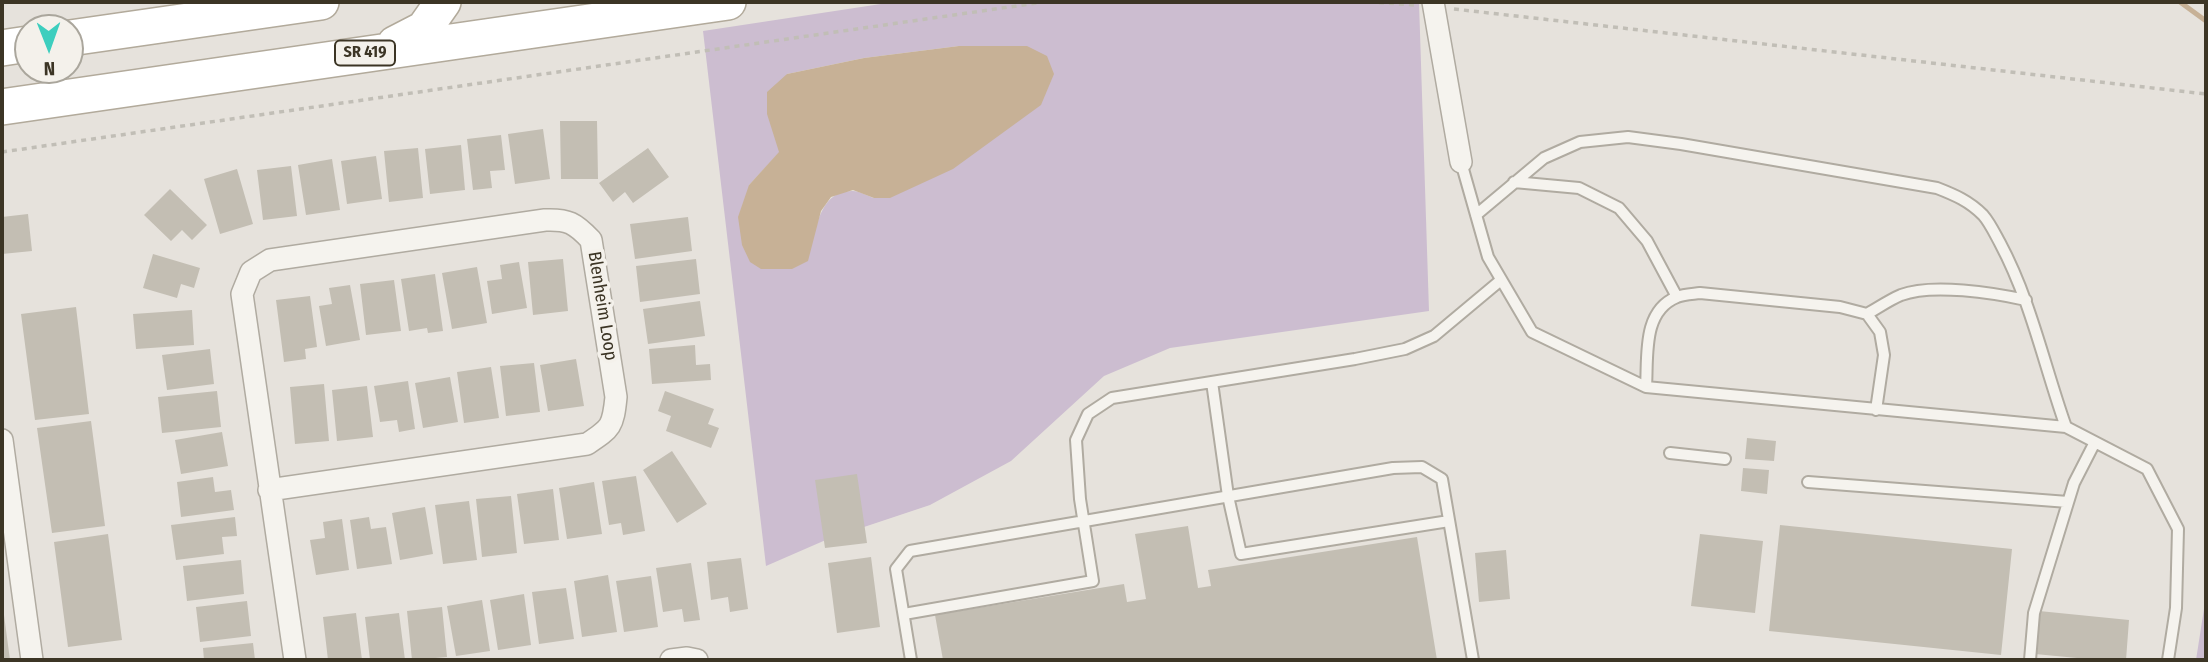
<!DOCTYPE html>
<style>
body{margin:0}
#map{position:relative;width:2208px;height:662px;overflow:hidden;background:#e6e2dc;font-family:"Fira Sans Condensed",sans-serif}
canvas{display:block}
.frame{position:absolute;inset:0;border:4px solid #3c3525;pointer-events:none}
.north{position:absolute;left:14px;top:14px;width:70px;height:70px;box-sizing:border-box;background:#f4f1eb;border:2px solid #aaa69c;border-radius:50%;rotate:179deg;font-size:19px;font-weight:700;line-height:28px;text-align:center;color:#3c3525}
.north::after{content:'';display:block;margin:auto;width:24px;height:32px;background:#3dcebe;clip-path:polygon(50% 0,100% 100%,50% 72%,0 100%)}
</style>
<div id="map">
<canvas width="2208" height="662"></canvas>
<div class="frame"></div>
<div class="north">N</div>
</div>
<script>
const ctx = document.querySelector('canvas').getContext('2d');
ctx.lineJoin = 'round';
function fillPath(path, color) { ctx.fillStyle = color; ctx.fill(path, 'evenodd'); }
function strokePath(path, color, width, dash) { ctx.strokeStyle = color; ctx.lineWidth = width; ctx.lineCap = dash ? 'butt' : 'round'; ctx.setLineDash(dash || []); ctx.stroke(path); }
function write(font, color, halo, rows, align = 'center') {
  ctx.font = font + ' "Fira Sans Condensed",sans-serif'; ctx.lineWidth = 7; ctx.setLineDash([]); ctx.textBaseline = 'middle'; ctx.strokeStyle = halo; ctx.fillStyle = color; for (const [text, x, y, turn = 0] of rows) {
    ctx.save(); ctx.translate(x, y); ctx.rotate((+turn || 0) * Math.PI / 180); ctx.textAlign = isNaN(turn) ? turn : align; if (halo) ctx.strokeText(text, 0, 0); ctx.fillText(text, 0, 0); ctx.restore();
  }
}
fillPath(new Path2D(`
 M894,2h525l10,309 -259,37 -66,28 -93,85 -81,44 -102,34 -62,27 -63,-535zM959,46l-85,152c-6,-2 -15,-7 -21,-7 -36,-1 -37,44 -46,70l-58,-76 30,-32 8,-79 77,-16z
 M2206,596v64h-10z`), '#ccbdd0');
fillPath(new Path2D(`
 M959,46h68l20,10 7,18 -13,31 -88,64 -63,29h-16l-21,-8 -22,7 -10,14 -13,50 -16,8h-31l-11,-7 -8,-17 -4,-28 11,-32 30,-33 -12,-38v-22l20,-18 77,-16z`), '#c7b196');
strokePath(new Path2D(`
 M2180,2l26,19`), '#c7b196', 5);
fillPath(new Path2D(`
 M560,121h37l1,58h-37z
 M543,129l7,50 -35,5 -7,-50z
 M501,135l4,35 -15,1 2,17 -19,2 -6,-51z
 M461,145l4,45 -35,4 -5,-45z
 M418,148l5,50 -34,4 -5,-51z
 M648,148l21,29 -36,26 -8,-11 -12,10 -14,-19z
 M376,156l6,43 -35,5 -6,-43z
 M332,159l8,51 -34,5 -8,-50z
 M291,166l6,50 -34,4 -6,-50z
 M237,169l16,55 -33,10 -16,-55z
 M170,189l37,36 -15,15 -10,-10 -11,11 -27,-26z
 M28,214l4,37 -30,3v-37z
 M688,217l4,34 -57,8 -5,-35z
 M153,254l47,14 -6,20 -13,-4 -4,14 -34,-10z
 M563,259l5,52 -35,4 -5,-53z
 M696,259l4,35 -60,8 -4,-36z
 M519,262l8,46 -35,6 -5,-33 15,-2 -2,-14z
 M477,267l10,56 -35,6 -10,-56z
 M435,274l8,57 -15,2 -1,-5 -18,3 -8,-52z
 M394,280l7,51 -35,4 -6,-51z
 M350,285l10,55 -34,6 -7,-40 13,-2 -3,-16z
 M310,296l7,51 -12,2 1,10 -22,3 -8,-62z
 M700,301l5,35 -57,8 -5,-35z
 M76,307l13,107 -54,6 -14,-106z
 M192,310l2,35 -58,4 -3,-35z
 M695,345l1,20 14,-1 1,16 -59,4 -3,-35z
 M210,349l4,35 -47,6 -5,-35z
 M576,359l8,47 -36,5 -8,-46z
 M534,363l6,49 -34,4 -6,-50z
 M491,367l8,51 -35,5 -7,-51z
 M450,377l8,45 -35,6 -8,-45z
 M408,381l7,48 -16,3 -2,-12 -17,2 -6,-36z
 M324,384l5,57 -34,3 -5,-57z
 M367,386l6,51 -36,4 -5,-51z
 M217,391l4,36 -59,6 -4,-36z
 M665,391l49,18 -6,15 11,4 -8,20 -45,-17 5,-15 -13,-5z
 M91,421l14,105 -53,7 -15,-105z
 M222,432l6,34 -47,8 -6,-34z
 M1747,438l29,3 -2,20 -29,-2z
 M672,451l35,53 -30,19 -34,-53z
 M1743,468l26,2 -2,24 -26,-3z
 M857,474l10,69 -42,5 -10,-68z
 M636,476l9,55 -22,4 -2,-12 -12,2 -7,-44z
 M213,477l2,15 16,-2 3,20 -53,7 -4,-35z
 M594,482l8,52 -35,5 -8,-51z
 M553,489l6,51 -35,4 -7,-50z
 M511,496l6,57 -35,4 -6,-58z
 M469,501l8,59 -34,4 -8,-59z
 M425,507l8,47 -33,6 -8,-47z
 M235,517l2,19 -15,1 2,17 -48,6 -5,-35z
 M369,517l2,12 15,-2 6,37 -35,5 -7,-49z
 M342,519l7,51 -33,5 -6,-35 15,-2 -2,-16z
 M1780,525l232,24 -11,106 -232,-24z
 M1188,526l10,62 13,-2 -3,-16 209,-33 20,123h-494l-8,-45 189,-31 3,18 19,-3 -11,-65z
 M108,534l14,106 -54,7 -14,-105z
 M1700,534l63,7 -8,72 -64,-7z
 M1506,550l4,49 -31,3 -4,-49z
 M871,557l9,70 -43,6 -9,-70z
 M741,558l7,51 -18,3 -2,-15 -17,3 -4,-38z
 M241,560l3,34 -57,7 -4,-35z
 M691,563l9,57 -16,2 -2,-13 -19,3 -7,-44z
 M608,575l9,57 -35,5 -8,-56z
 M651,576l7,51 -34,5 -8,-51z
 M566,588l8,51 -35,5 -7,-52z
 M524,594l7,51 -33,5 -8,-50z
 M482,600l8,51 -34,5 -9,-50z
 M247,601l4,35 -51,6 -4,-35z
 M442,607l5,50 -35,3 -5,-49z
 M2039,611l90,9 -3,40h-28l-63,-6z
 M356,613l6,47h-34l-5,-43z
 M399,613l6,47h-35l-5,-43z
 M4,615l6,45h-8v-44z
 M253,643l2,17h-51l-1,-12z`), '#c3beb3');
const lane = new Path2D(`
 M1461,162l27,95 44,75 114,55 420,40 81,42 31,60 -2,79 -8,52
 M1514,182l65,6 40,20 28,33 30,56
 M1476,215l68,-57 36,-16 48,-5 53,7 256,44c18,7 32,13 46,27 7,8 12,19 17,28 31,58 44,122 66,184
 M1867,314c11,-6 22,-14 34,-19 31,-12 93,-2 125,5
 M1212,382l16,114 13,58 208,-33
 M1646,387c2,-31 -4,-76 31,-90 7,-3 16,-3 23,-4l140,14 27,7 13,18 4,23 -8,55
 M1670,453l55,6
 M1808,482l260,20
 M904,614l189,-33 -13,-82 -4,-59 12,-26 24,-16 243,-39 50,-10 29,-13 67,-56
 M911,660l-15,-91 14,-18 483,-83 29,-1 20,12 31,181
 M2030,660l4,-47 40,-130 21,-41`);
const street = new Path2D(`
 M1433,2l28,160
 M2,440l30,220
 M269,490l318,-46c24,-16 26,-17 29,-47l-25,-157c-16,-17 -23,-21 -46,-20l-275,40 -19,12 -9,22 53,366
 M671,660l16,-2 10,2`);
const primary = new Path2D(`
 M70,38l251,-36
 M395,44l29,-15 19,-27
 M2,48l26,-4
 M2,107l726,-105`);
strokePath(lane, '#b0aba1', 14);
strokePath(street, '#b0aba1', 24);
strokePath(primary, '#b2aa9b', 38);
strokePath(new Path2D(`
 M1369,2l46,3
 M1454,9l752,85
 M2,152l1042,-150`), '#c1beb6', 3.5, [5, 5]);
strokePath(lane, '#f5f3ee', 10);
strokePath(street, '#f5f3ee', 21);
strokePath(primary, '#fff', 35);
for (const [x, y, w] of [
 [365,53,60]
]) { const box = new Path2D(); box.roundRect(x - w / 2, y - 12.5, w, 25, 5); ctx.fillStyle = '#f4f1eb'; ctx.fill(box); strokePath(box, '#3c3525', 2); }
write('bold 16px', '#3c3525', null, [
 ["SR 419",365,53]
]);
write('18px', '#3c3525', '#f4f1eb', [
 ["Blenheim Loop",602,306,81]
]);
</script>
